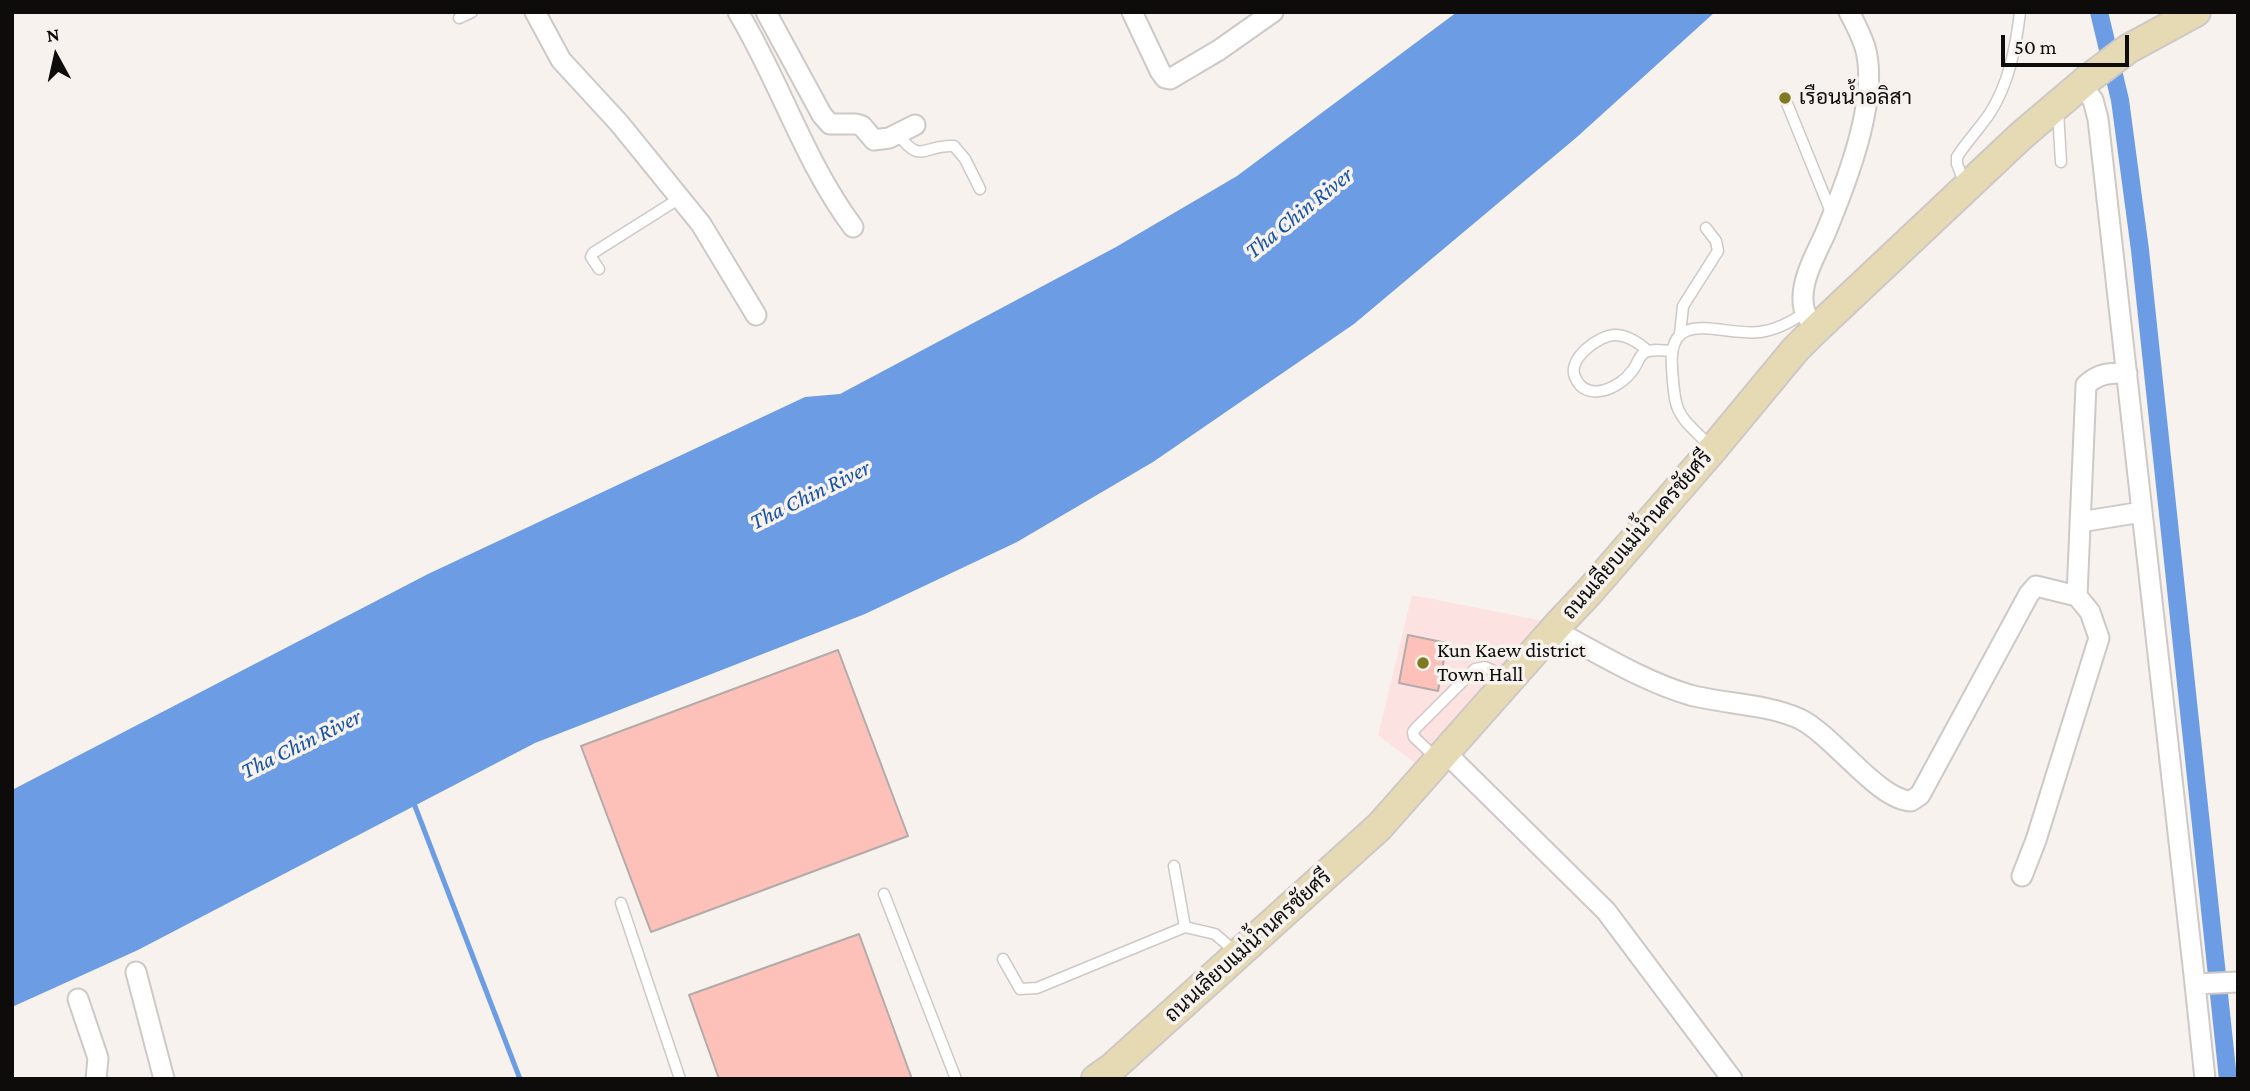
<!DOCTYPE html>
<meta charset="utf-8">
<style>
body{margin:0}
#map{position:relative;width:2250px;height:1091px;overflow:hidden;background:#f8f2ef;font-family:"Crimson Pro",serif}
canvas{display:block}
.frame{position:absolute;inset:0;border:14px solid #0d0c0b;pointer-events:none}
.north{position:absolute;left:21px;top:21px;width:70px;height:70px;-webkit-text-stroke:5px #f8f2ef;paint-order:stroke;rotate:352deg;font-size:19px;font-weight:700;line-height:28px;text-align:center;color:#0d0c0b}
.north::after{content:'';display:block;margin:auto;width:24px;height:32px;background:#0d0c0b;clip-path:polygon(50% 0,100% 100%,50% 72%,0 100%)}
.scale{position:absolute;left:2001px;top:35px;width:128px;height:32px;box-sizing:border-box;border:4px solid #0d0c0b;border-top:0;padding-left:9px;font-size:21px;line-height:24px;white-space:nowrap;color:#0d0c0b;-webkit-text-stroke:5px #f8f2ef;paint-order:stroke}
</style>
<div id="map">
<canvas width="2250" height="1091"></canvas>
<div class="frame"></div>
<div class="north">N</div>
<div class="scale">50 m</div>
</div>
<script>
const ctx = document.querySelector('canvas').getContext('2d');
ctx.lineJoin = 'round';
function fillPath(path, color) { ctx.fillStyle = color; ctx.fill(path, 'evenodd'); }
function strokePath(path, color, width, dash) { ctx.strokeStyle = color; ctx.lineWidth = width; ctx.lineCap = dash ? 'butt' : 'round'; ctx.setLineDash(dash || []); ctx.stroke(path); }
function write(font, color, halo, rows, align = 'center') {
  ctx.font = font + ' "Crimson Pro",Sarabun,serif'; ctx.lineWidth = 7; ctx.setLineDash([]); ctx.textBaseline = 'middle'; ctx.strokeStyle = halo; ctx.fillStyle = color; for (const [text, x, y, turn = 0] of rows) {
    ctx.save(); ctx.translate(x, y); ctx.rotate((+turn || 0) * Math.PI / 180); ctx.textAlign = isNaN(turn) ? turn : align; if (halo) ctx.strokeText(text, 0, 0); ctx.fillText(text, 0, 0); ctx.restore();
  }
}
fillPath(new Path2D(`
 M1412,595l132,26 -124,146 -42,-32z`), '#fde2e2');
fillPath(new Path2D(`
 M1457,12h258l-138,125 -223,187 -201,138 -136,80 -152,72 -330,129 -397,207 -126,57v-217l416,-216 377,-177 35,-3 276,-147 121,-71z`), '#6c9de4');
strokePath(new Path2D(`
 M413,801l107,278`), '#6c9de4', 5);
strokePath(new Path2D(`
 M2099,12l21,88 20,150 88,829`), '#6c9de4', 18);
const building = new Path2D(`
 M1408,635l39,8 -9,48 -39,-8z
 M838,650l70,186 -257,96 -70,-186z
 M859,934l53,145h-193l-30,-84z`);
fillPath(building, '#fec1ba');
strokePath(building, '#b1abaa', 2);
const service = new Path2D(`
 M459,18l13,-6
 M1784,96l47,116
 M2058,112l3,50
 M898,134c23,32 26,10 56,12l11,13 15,30
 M1965,184l-8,-20v-7c10,-16 23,-29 33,-44 19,-30 26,-66 30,-101
 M599,269l-8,-12 2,-4 87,-55
 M1680,334l3,-28 35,-55 -2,-10 -10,-13
 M1648,351c-9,-8 -20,-16 -33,-16 -16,0 -48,24 -40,42 11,27 45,11 57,-6 5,-5 6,-14 12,-18 7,-5 19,-2 27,-2
 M1710,446c-33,-33 -35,-30 -38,-78 -5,-63 51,-31 88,-36 16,-2 31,-10 44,-19
 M1436,758l-22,-21 -1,-5 3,-4 59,-59 10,-2 24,11
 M884,894l72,185
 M621,903l59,176
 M1185,927l30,7 22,19
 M1003,959l17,30 17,-1 148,-61 -11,-61`);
const minor = new Path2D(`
 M535,12l26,48 58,63 82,101 55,91
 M738,12c42,70 66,149 115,215
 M766,12l56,103 8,9h26l6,2 12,14 15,-2 26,-13
 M1132,12l28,59 5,7 5,1 49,-29 54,-38
 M2081,84l12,16 5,19 97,865
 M1816,329c-7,-10 -13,-16 -13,-29 -1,-22 13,-46 22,-66 20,-48 55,-135 40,-187 -4,-12 -10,-24 -16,-35
 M2080,522l62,-10
 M1554,630c43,22 88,51 136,65 34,9 78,9 110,24 34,17 78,81 111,82l9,-6 109,-201 7,-8 41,10 9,-211c13,-12 23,-12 41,-12
 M1446,753l160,158 126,168
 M2022,876l14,-36 63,-202 -9,-26 -13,-16
 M136,972l28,107
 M78,999l20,59 -2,21
 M2205,1079l-10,-95 43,-2`);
const secondary = new Path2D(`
 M1096,1079l17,-12 266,-240 179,-202 32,-34 123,-142 82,-99 21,-21 206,-194 66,-56 40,-30 68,-37`);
strokePath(service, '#cec8c6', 13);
strokePath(minor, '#cec8c6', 23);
strokePath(secondary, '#cec8c6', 32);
strokePath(service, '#fff', 10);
strokePath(minor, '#fff', 19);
strokePath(secondary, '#e5dab4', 28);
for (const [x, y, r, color] of [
 [1785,98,7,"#7f7a20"],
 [1423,663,7,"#7f7a20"]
]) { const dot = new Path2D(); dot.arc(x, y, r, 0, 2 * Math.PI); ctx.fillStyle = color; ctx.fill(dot); strokePath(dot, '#f8f2ef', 2.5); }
write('21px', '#0d0c0b', '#f8f2ef', [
 ["เรือนน้ำอลิสา",1799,98],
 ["Kun Kaew district",1437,651],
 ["Town Hall",1437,675]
], 'left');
write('21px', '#0d0c0b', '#f8f2ef', [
 ["ถนนเลียบแม่น้ำนครชัยศรี",1637,535,-49],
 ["ถนนเลียบแม่น้ำนครชัยศรี",1248,946,-42]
]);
write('italic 23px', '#1553a6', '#f8f2ef', [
 ["Tha Chin River",1299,213,-39],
 ["Tha Chin River",810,495,-26],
 ["Tha Chin River",301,744,-26]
]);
</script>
